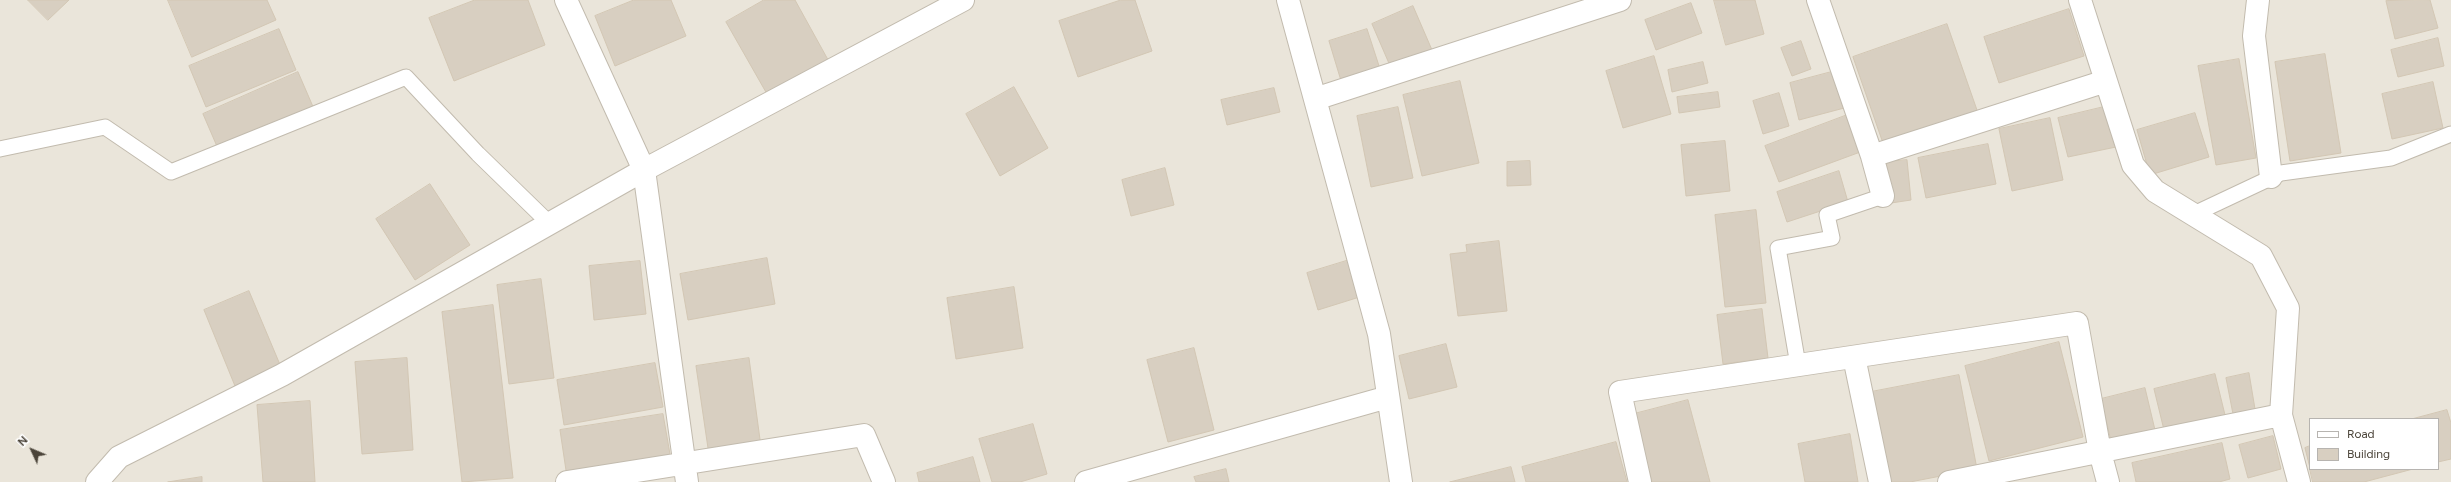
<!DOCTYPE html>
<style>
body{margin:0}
#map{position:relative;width:2451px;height:482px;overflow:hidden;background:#f6f3ec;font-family:Figtree,sans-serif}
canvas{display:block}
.legend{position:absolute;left:2309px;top:418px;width:130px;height:52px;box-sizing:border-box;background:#fff;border:1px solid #b7b4b0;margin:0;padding:5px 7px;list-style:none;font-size:12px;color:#4b4439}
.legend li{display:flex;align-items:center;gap:8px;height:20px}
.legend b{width:20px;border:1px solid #b7b4b0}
.north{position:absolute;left:12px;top:430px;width:40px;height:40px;-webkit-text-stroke:3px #fff;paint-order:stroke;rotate:314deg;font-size:11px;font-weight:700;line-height:16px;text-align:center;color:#4b4439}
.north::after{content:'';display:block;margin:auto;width:14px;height:18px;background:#4b4439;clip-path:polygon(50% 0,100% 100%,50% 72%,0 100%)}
</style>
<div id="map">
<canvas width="2451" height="482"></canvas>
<ul class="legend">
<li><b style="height:5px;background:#fff"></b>Road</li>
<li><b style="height:11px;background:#d8cfc1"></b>Building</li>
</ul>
<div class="north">N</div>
</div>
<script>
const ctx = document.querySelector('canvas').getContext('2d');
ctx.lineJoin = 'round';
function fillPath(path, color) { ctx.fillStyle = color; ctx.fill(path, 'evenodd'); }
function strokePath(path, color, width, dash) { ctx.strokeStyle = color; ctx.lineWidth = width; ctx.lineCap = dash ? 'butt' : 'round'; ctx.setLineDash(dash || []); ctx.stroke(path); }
fillPath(new Path2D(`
 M0,0h2451v482h-2451zM2310,419h128v50h-128z`), '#eae5da');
const building = new Path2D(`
 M28,0h41l-21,20z
 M168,0h99l9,20 -84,37z
 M475,0h53l17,45 -91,36 -25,-63z
 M634,0h37l15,36 -71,30 -20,-50z
 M764,0h31l37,67 -61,34 -45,-79z
 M1121,0h14l17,51 -74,26 -19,-56z
 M1714,0h41l9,34 -38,11z
 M2430,0l8,28 -43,11 -9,-38z
 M1691,3l11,30 -46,17 -11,-30z
 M1413,6l19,44 -41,18 -19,-44z
 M2069,9l15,47 -85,27 -15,-46z
 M1947,24l31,89 -94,33 -31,-89z
 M279,29l17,41 -90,37 -17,-41z
 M1367,29l14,43 -39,12 -13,-43z
 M2438,38l6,28 -46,11 -7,-27z
 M1801,41l10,28 -19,7 -11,-28z
 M2325,54l16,99 -51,8 -15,-99z
 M1654,56l17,58 -48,14 -17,-57z
 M2239,59l17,99 -40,7 -18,-99z
 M1703,62l5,21 -36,9 -4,-22z
 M1839,70l9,37 -49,13 -9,-37z
 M298,72l16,37 -95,42 -16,-37z
 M1460,81l19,82 -57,13 -19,-81z
 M2433,82l10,46 -51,11 -10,-45z
 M1014,87l34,61 -48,28 -34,-62z
 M1274,88l6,24 -53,13 -6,-25z
 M1718,92l2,15 -41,6 -2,-16z
 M1779,93l10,33 -26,8 -10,-33z
 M2108,106l8,41 -48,10 -10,-39z
 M1398,107l15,71 -42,9 -14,-71z
 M2195,113l14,44 -59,18 -13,-45z
 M1850,114l13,37 -84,31 -14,-36z
 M2050,118l13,62 -51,11 -13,-62z
 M1725,141l5,50 -44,5 -5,-51z
 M1988,144l8,40 -70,14 -8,-40z
 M1907,160l4,40 -20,3 -5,-41z
 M1530,161l1,24 -24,1v-24z
 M1165,168l9,37 -43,11 -9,-36z
 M1839,171l9,31 -61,20 -10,-30z
 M430,184l40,61 -55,35 -39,-61z
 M1756,210l10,93 -41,4 -10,-92z
 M1499,241l8,70 -49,5 -8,-62 17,-2 -1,-7z
 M767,258l8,46 -87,16 -8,-46z
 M1356,258l10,37 -48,15 -11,-37z
 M640,261l6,53 -52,6 -5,-54z
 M541,279l13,99 -45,6 -12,-99z
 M1014,287l9,61 -67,11 -9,-61z
 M249,291l32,76 -46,19 -31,-76z
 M493,305l20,173 -51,4 -20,-170z
 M1762,309l6,49 -45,6 -6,-49z
 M2059,342l24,95 -94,24 -24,-95z
 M1446,344l11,43 -48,12 -10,-43z
 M1194,348l20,82 -46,12 -21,-82z
 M407,358l6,92 -51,4 -7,-92z
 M749,358l12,89 -52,8 -13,-89z
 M655,363l8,44 -99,18 -7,-45z
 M2249,373l6,36 -22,5 -7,-36z
 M2215,374l10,41 -61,15 -10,-41z
 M1959,375l18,94 -67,13h-22l-17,-90z
 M2145,388l10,42 -44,11 -10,-42z
 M1688,400l22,82h-58l-18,-68z
 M310,401l5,81h-52l-6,-77z
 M2447,410l4,13v36l-13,3v-43h-26z
 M663,414l8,46 -104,17 -7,-47z
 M1033,424l14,50 -27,8h-28l-13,-43z
 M1850,434l8,48h-53l-7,-38z
 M2273,436l8,33 -33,9 -9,-33z
 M1616,442l11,40h-101l-4,-15z
 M2222,443l8,36 -11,3h-83l-4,-19z
 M2310,446v22l-5,-20z
 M973,457l7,25h-61l-2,-9z
 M1511,467l4,15h-65z
 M1226,469l3,13h-33l-2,-5z
 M2310,469h103l-49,13h-51z
 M202,477v5h-34z`);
fillPath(building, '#d8cfc1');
strokePath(building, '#d3c7b4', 1);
const lane = new Path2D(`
 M0,149l105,-22 66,45 235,-95 72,77 71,69
 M2194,214l87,-41 110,-15 60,-24
 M1798,365l-20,-117 54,-10 -5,-23 56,-19`);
const street = new Path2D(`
 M566,0l78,170 43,312
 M1288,0l91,334 22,148
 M1818,0l54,156 11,40
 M2080,0l53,165 22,26 106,65 27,52 -7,107 18,67
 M2258,0l-4,36 17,141
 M1315,99l305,-99
 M1872,156l234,-75
 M1854,357l26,125
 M97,482l22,-25 163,-82 362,-205 319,-170
 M567,482l297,-47 20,47
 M1086,482l302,-85
 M1640,482l-20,-90 457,-69 23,129 8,30
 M1949,482l332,-67`);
strokePath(lane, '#c2bbae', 17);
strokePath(street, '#c2bbae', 24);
strokePath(lane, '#fff', 15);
strokePath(street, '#fff', 22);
</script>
